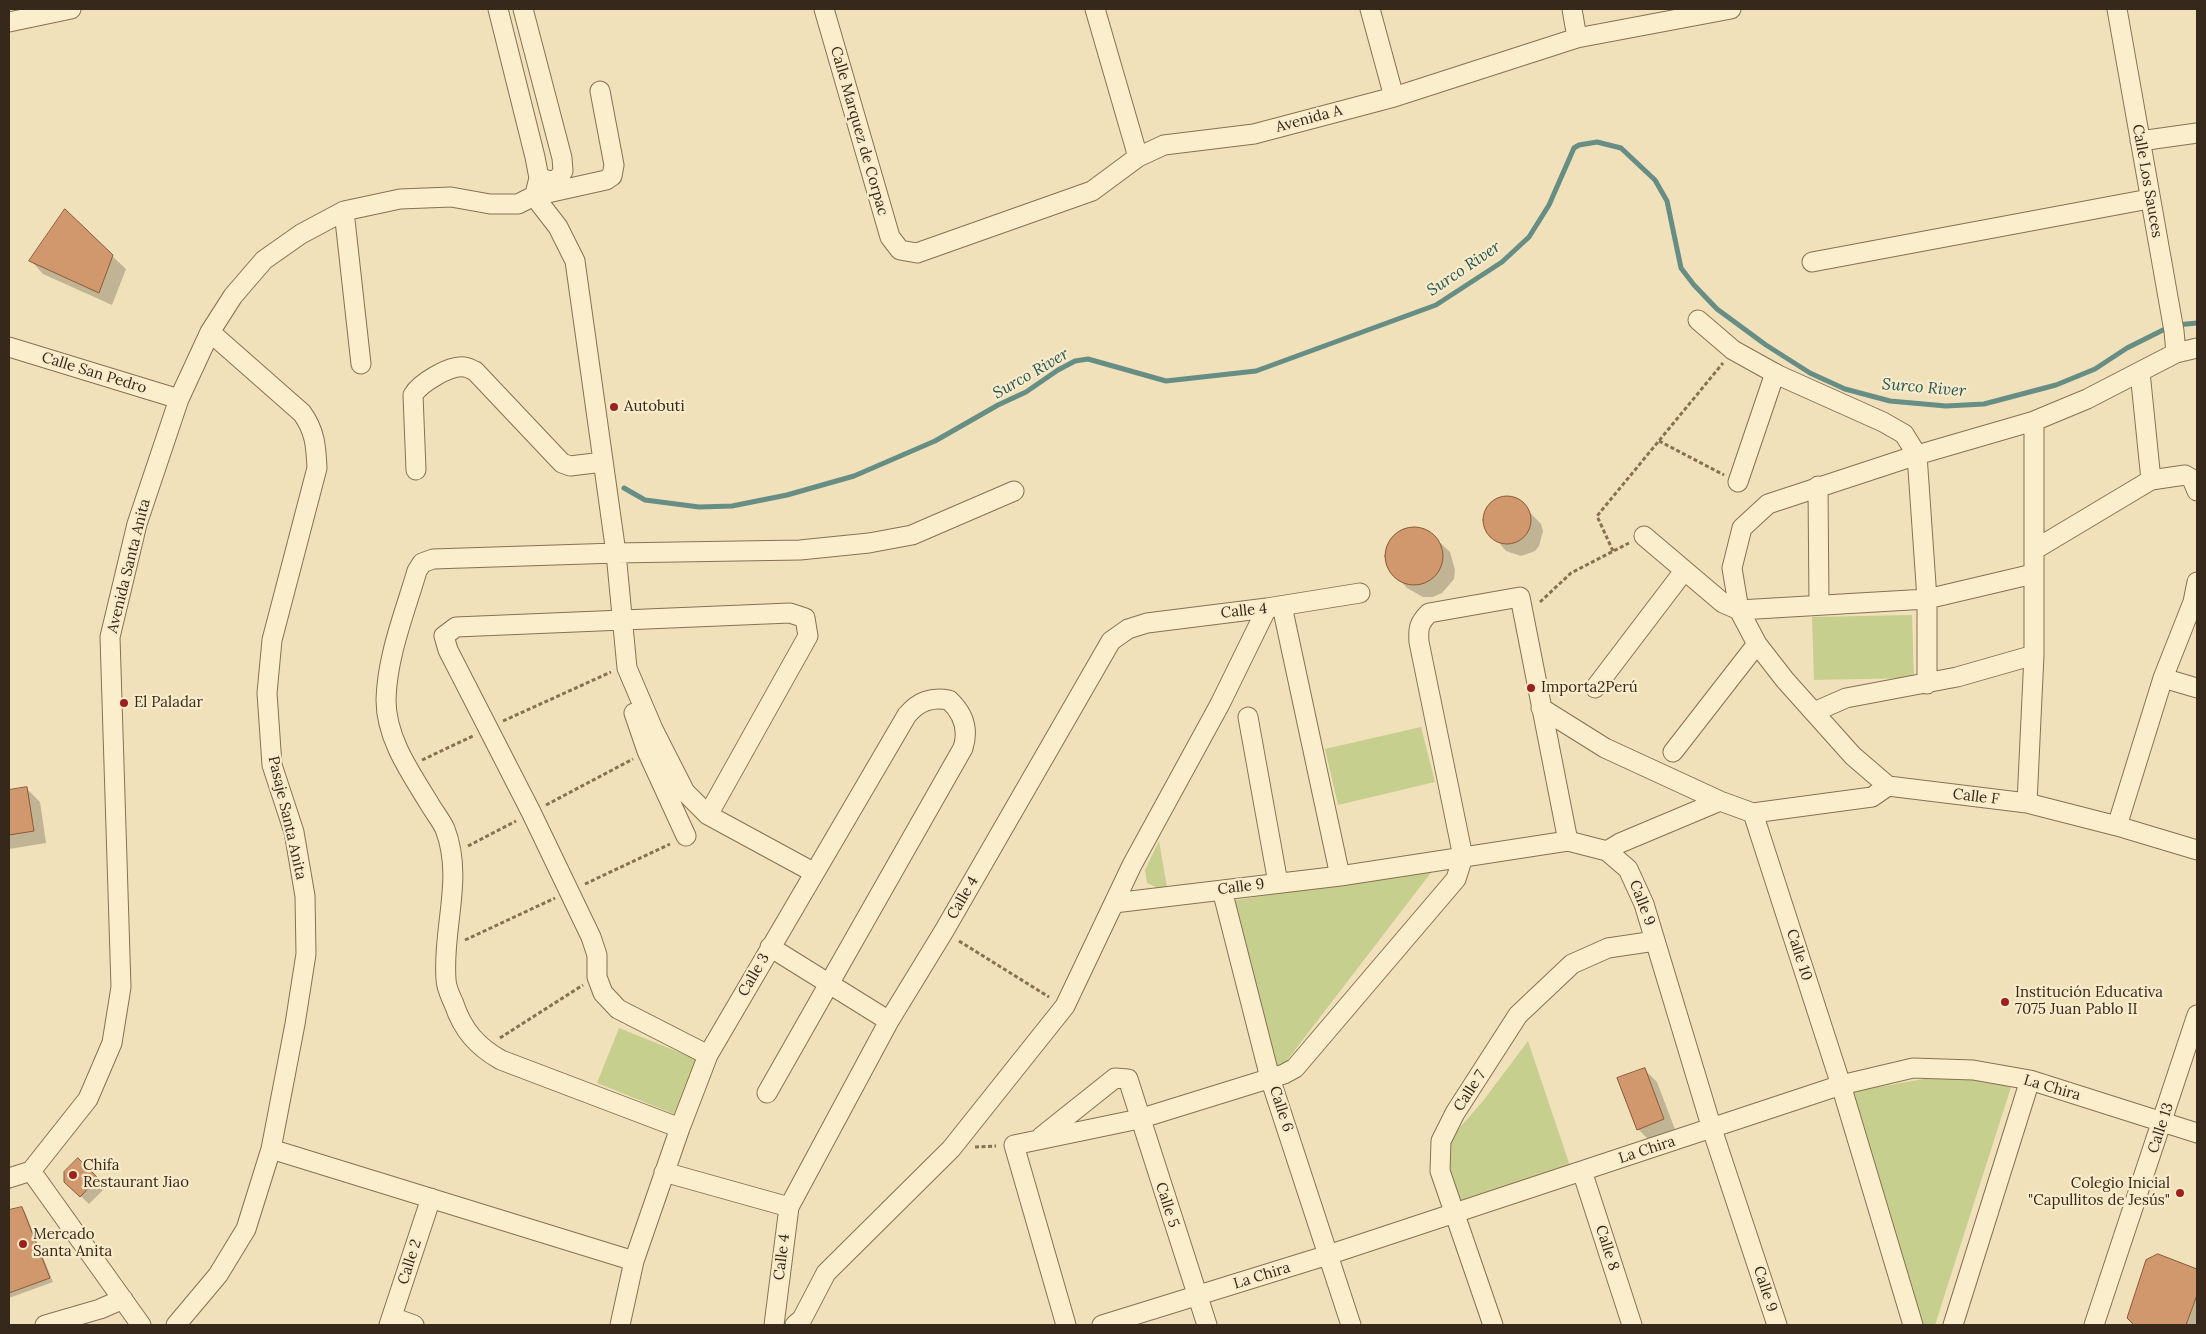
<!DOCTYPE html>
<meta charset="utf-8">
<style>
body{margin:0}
#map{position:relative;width:2206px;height:1334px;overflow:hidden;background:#f0e1ba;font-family:Lora,serif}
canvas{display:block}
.frame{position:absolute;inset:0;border:10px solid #36281a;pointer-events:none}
</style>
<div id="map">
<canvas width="2206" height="1334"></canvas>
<div class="frame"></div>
</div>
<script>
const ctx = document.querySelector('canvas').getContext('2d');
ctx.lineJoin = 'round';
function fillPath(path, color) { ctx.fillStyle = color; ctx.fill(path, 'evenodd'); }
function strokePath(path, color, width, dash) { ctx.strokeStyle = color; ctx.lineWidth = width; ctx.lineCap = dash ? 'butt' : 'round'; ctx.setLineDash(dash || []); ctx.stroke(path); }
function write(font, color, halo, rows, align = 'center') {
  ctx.font = font + ' Lora,serif'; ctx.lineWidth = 4.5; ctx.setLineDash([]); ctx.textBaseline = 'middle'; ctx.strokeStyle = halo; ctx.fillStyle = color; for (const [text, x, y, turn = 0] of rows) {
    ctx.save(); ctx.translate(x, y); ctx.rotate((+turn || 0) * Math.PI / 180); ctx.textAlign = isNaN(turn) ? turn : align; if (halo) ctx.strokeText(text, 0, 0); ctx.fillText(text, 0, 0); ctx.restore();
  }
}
fillPath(new Path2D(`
 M1912,615l2,63 -100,2 -2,-63z
 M1421,727l14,55 -97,23 -13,-56z
 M1159,841l8,46 -9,1 -11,-5 -2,-13z
 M1433,870l-155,202 -48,-171z
 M619,1028l77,31 -22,55 -77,-31z
 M1528,1041l42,125 -116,39 -8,-40 1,-15 8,-17 28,-32z
 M1946,1075l66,9 -77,241h-14l-71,-233z`), '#c6cf8e');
fillPath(new Path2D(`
 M112,256l14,13 -14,36 -69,-31 -12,-13z
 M1503,497l14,2 24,25 2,7 -4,15 -4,5 -14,5 -15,-5 -22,-26 2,-14 3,-7z
 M1412,528l9,1 15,10 14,13 5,18 -1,9 -12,14 -9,4h-10l-16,-9 -19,-21 -1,-18 9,-15z
 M27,789l13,13 6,41 -37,6v-58z
 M1644,1069l13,13 19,50 -25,10 -13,-13z
 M78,1160l28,27 -17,17 -24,-23z
 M22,1208l3,4 28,70 -44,16v-87z
 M2196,1271l1,54h-61l-7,-7z`), '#0003');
strokePath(new Path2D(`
 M2177,325l20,-2
 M624,488l21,12 54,7 33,-1 55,-11 67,-19 81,-35 63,-36 28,-13 32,-22 17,-9 13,-2 78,22 90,-10 180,-66 66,-43 27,-25 20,-32 25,-57 5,-3 18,-3 24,6 34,32 12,21 14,67 13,17 23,24 49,36 44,28 35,16 45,12 56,5 38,-2 72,-19 39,-16 32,-21 42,-21`), '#668e85', 5);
const building = new Path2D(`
 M65,209l48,46 -14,38 -70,-32z
 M1483 520a24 24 0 1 1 48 0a24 24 0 1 1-48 0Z
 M1385 556a29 29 0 1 1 58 0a29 29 0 1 1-58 0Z
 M27,787l7,44 -25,4v-45z
 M1645,1068l19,51 -27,11 -20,-52z
 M78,1158l20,20 -18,19 -16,-15v-10z
 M22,1207l28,71 -41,15v-83z
 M2158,1254l39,15v26l-11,30h-52l-7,-7 19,-58z`);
fillPath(building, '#d2986d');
strokePath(building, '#895938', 1);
const minor = new Path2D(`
 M498,9l37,148 4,21 -3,12
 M523,9l39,149 1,13 -5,8 -7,2 -12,-3
 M824,9l66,228 10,13 17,3 175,-62 46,-34 26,-12 90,-11 140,-37 183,-59 154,-29
 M1095,9l43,148
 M1370,9l24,88
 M1572,9l5,29
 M2117,9l57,322 2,22
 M9,22l62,-13
 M2140,141l57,-8
 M534,196l24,31 17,34 41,292 11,115 26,61 32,63 23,23 105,57
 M344,211l17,153
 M1812,262l337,-63
 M1698,320l35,30 45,25 105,47 21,12 13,21 10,144v85
 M9,347l170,52
 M2140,372l11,108
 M416,470l-3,-75c7,-12 37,-30 51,-28 4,0 8,3 11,4l87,92 8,3 33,-4
 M1738,482l37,-109
 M1818,486l1,119
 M1644,536l79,67 16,7 188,-11 106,-25
 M2034,550l117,-70 34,-5 7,4 5,12
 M1282,606l58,270
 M2163,678l34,10
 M1595,688l89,-117
 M1541,708l64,40 115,53 33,12 119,-16 16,-11 139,17 90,23 80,24
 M1814,712l32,-14 111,-21 77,-22
 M634,713l13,38 39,85
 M1248,717l30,166
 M1673,752l84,-108
 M1888,786l-35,-30 -68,-76 -28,-36 -18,-34 -7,-42 10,-40 26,-24 149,-49 117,-34 53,-22 89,-46 21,-5
 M2027,803l7,-148v-234
 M1753,813l88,272 72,240
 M708,815l100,-179 -3,-18 -15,-5 -334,14 -12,9 4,14 83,162 60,125 6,18v22l6,16 15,16 90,46
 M2117,826l46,-148 30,-76 4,-20
 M1607,851l13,-8 100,-42
 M1222,890l48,188 81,247
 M1114,903l226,-27 228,-35 39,10 21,18 16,35 68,225 65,196
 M770,947l119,74
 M680,1128l-179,-68c-23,-13 -38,-29 -47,-56 -3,-7 -8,-16 -8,-25 -4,-50 18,-101 -1,-150 -4,-9 -11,-17 -16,-26 -19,-31 -43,-65 -43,-103 1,-44 19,-88 31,-129l5,-8 11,-4 183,-6 184,-3 69,-7 43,-8 102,-44
 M1041,1137l74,-59 13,1 79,246
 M271,1149l363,112
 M31,1171l110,154
 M1582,1171l50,154
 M664,1172l125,35
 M9,1178l22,-7 57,-72 24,-56 9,-56 -11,-350 27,-113 42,-125 31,-67 23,-36 31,-36 37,-26 43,-23 56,-12 51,-2 39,7h28l16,-8 72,-16 6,-4 2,-11 -14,-74
 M392,1317l22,8
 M45,1325l55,-16 23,-10
 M176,1325l42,-50 28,-46 25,-80 24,-125 11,-70 -1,-58 -11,-64 -22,-67 -5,-72 5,-53 45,-172c-1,-22 -2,-37 -15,-55l-92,-81
 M389,1325l42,-127
 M620,1325l14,-64 46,-133 28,-73 199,-340c12,-14 24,-18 42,-15 14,13 20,29 14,48l-196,345
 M774,1325l15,-118 100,-186 55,-90 167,-290 17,-12 19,-6 120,-15 93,-15
 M795,1325l7,-6 24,-46 125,-124 114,-143 67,-141 88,-161 47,-96
 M1066,1325l-52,-180 125,-26 145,-45 11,-6 161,-189 7,-22 -44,-215c-1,-14 0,-19 10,-29l91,-16 48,244
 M1102,1325l226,-70 513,-170 72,-17 60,2 57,10 167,53
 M1493,1325l-53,-154 1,-30 14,-28 63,-98 54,-51 36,-16 47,-7
 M1953,1325l77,-245
 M2094,1325l103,-310`);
strokePath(minor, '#887053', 21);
strokePath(new Path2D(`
 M1659,441l65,34
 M1613,551l-16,-35 126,-153
 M1540,602l31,-29 58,-30
 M503,721l108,-49
 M422,760l51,-24
 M546,805l87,-46
 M468,846l48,-25
 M585,884l85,-40
 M465,940l90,-42
 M959,941l90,56
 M500,1038l83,-53
 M975,1147l21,-1`), '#887053', 3, [4, 2.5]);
strokePath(minor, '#fbeecd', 19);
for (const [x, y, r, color] of [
 [614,407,5,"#9b201f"],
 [1531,688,5,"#9b201f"],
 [124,703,5,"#9b201f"],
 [2005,1002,5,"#9b201f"],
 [73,1175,5,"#9b201f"],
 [2180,1193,5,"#9b201f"],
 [23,1244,5,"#9b201f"]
]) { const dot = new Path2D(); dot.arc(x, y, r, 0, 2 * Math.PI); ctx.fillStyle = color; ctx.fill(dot); strokePath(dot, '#f8ebca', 2); }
write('15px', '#36281a', '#f8ebca', [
 ["Avenida A",1309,119,-15],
 ["Calle Marquez de Corpac",859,131,74],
 ["Calle Los Sauces",2147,181,80],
 ["Calle San Pedro",94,373,17],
 ["Avenida Santa Anita",129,566,-76],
 ["Calle 4",1244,611,-6],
 ["Calle F",1976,797,7],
 ["Pasaje Santa Anita",287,818,77],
 ["Calle 9",1241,887,-7],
 ["Calle 4",963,898,-60],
 ["Calle 9",1642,903,69],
 ["Calle 10",1799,955,72],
 ["Calle 3",754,975,-60],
 ["La Chira",2052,1088,16],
 ["Calle 7",1470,1091,-57],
 ["Calle 6",1281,1109,72],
 ["Calle 13",2161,1128,-72],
 ["La Chira",1647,1150,-18],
 ["Calle 5",1167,1205,72],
 ["Calle 8",1607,1248,72],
 ["Calle 4",782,1257,-83],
 ["Calle 2",410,1262,-72],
 ["La Chira",1262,1276,-17],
 ["Calle 9",1765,1289,72]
]);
write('15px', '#36281a', '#f8ebca', [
 ["Autobuti",624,407],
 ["Importa2Perú",1541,688],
 ["El Paladar",134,703],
 ["Institución Educativa",2015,993],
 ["7075 Juan Pablo II",2015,1010],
 ["Chifa",83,1166],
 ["Restaurant Jiao",83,1183],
 ["Colegio Inicial",2170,1184,"right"],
 ["\"Capullitos de Jesús\"",2170,1201,"right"],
 ["Mercado",33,1235],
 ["Santa Anita",33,1252]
], 'left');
write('italic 16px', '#275755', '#f8ebca', [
 ["Surco River",1464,269,-34],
 ["Surco River",1031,374,-30],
 ["Surco River",1924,388,5]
]);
</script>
